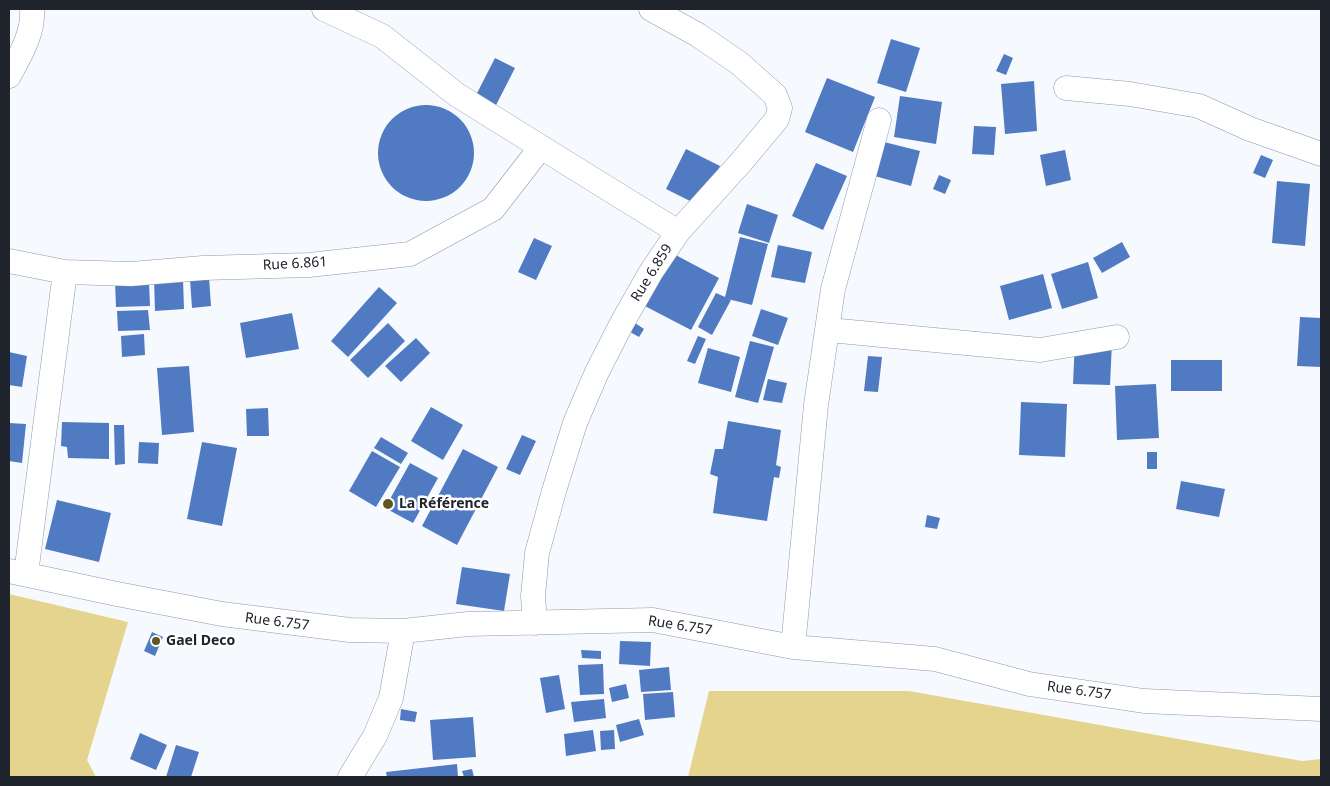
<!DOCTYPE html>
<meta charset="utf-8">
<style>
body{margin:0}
#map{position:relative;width:1330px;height:786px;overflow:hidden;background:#f6f9fd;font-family:"Noto Sans",sans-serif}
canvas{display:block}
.frame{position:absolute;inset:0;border:10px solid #20242d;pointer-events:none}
</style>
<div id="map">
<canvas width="1330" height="786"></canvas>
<div class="frame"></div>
</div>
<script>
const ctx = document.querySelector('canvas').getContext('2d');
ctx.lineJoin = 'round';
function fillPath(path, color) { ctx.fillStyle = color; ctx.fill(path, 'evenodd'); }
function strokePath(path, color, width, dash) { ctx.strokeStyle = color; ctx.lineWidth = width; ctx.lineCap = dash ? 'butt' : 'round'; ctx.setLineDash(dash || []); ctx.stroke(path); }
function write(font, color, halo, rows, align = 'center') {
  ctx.font = font + ' "Noto Sans",sans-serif'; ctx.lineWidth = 5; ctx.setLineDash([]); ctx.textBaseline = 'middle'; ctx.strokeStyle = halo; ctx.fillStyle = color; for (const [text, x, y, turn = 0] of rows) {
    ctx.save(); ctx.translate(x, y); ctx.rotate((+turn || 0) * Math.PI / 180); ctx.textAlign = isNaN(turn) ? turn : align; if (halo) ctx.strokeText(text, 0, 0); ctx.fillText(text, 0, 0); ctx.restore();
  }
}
fillPath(new Path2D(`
 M9,594l119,28 -41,138 9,17h-87z
 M709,691h200l393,70 19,-2v18h-633z`), '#e5d48d');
fillPath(new Path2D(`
 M891,39l29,9 -14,44 -29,-9z
 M1004,54l9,4 -7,17 -10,-4z
 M495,58l20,10 -22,43 -20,-10z
 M827,78l48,19 -22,55 -48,-20z
 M1034,81l3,50 -32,3 -4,-50z
 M900,96l42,6 -6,42 -42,-7z
 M378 153a48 48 0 1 1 96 0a48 48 0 1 1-96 0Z
 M974,126l22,1 -2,28 -22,-1z
 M880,141l40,10 -9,35 -40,-11z
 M686,149l34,17 -20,40 -34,-17z
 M1065,150l6,30 -25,6 -6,-31z
 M1261,155l12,5 -8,18 -12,-5z
 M816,163l31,13 -24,54 -31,-14z
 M939,175l12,5 -6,14 -12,-5z
 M1277,181l33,3 -5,62 -33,-3z
 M747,204l31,11 -9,28 -31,-10z
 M740,237l28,7 -16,61 -24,-6 3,1 -19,35 -14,-8 18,-34 9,4z
 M534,238l18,8 -16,34 -18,-8z
 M1122,242l8,15 -28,16 -9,-15z
 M778,245l34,7 -7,31 -34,-6z
 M670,252l49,26 -28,52 -50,-26z
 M1088,262l10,36 -36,11 -11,-35z
 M1043,274l9,34 -43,12 -9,-34z
 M209,277l2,29 -19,2 -2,-29z
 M154,279h29l1,30 -29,2z
 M149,281l1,25 -34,1 -1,-25z
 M379,287l18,16 -49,54 -17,-16z
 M761,309l27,9 -10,27 -26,-9z
 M148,310l2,20 -32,1 -1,-20z
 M292,313l7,36 -53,9 -6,-35z
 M1300,317l21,1v49l-24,-1z
 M388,323l17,18 -37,37 -18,-18z
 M635,323l9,6 -5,8 -9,-5z
 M144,334l1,21 -23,2 -1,-21z
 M698,336l8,3 -11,25 -8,-3z
 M416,338l14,15 -29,29 -16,-16z
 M1075,340l37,2 -2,43 -37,-1z
 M750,341l24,6 -16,56 -23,-6z
 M708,348l32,9 -9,35 -33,-9z
 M9,352l18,4 -5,31 -13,-2z
 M868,356l14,1 -4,35 -14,-1z
 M1171,360h51v31h-51z
 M189,366l5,66 -32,3 -5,-67z
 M768,379l19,4 -5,20 -19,-3z
 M1156,384l3,54 -42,2 -2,-54z
 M1021,402l46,2 -2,53 -46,-2z
 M431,407l32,18 -20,35 -32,-19z
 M268,408l1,28h-22l-1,-27z
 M728,421l53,9 -5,35 5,2 -2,11 -5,-1 -7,44 -54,-8 5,-36 -8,-3 5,-25h8z
 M62,422l47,1v36l-41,-1 -1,-11 -6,-1z
 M9,423l17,1 -4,39 -13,-2z
 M114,425h10l1,39 -10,1z
 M522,435l14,6 -16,34 -14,-6z
 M381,437l27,16 -7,11 -27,-16z
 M139,442l20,1 -1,21 -20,-1z
 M202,442l35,6 -15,78 -35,-7z
 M463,449l35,18 -41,78 -35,-19z
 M372,451l28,16 -24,40 -27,-16z
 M1147,452h10v17h-10z
 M410,463l28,15 -25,45 -28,-15z
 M1181,481l44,8 -6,28 -43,-8z
 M57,500l54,13 -12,49 -54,-13z
 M927,515l13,3 -3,11 -12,-2z
 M462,567l48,7 -6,37 -48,-7z
 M152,632l11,5 -8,19 -11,-5z
 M620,641l31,1 -1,24 -31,-2z
 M581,650l20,1v8l-19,-1z
 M603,664l1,30 -24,1 -2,-30z
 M669,667l2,23 -30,2 -2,-22z
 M559,675l6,34 -19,4 -6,-35z
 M626,684l3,14 -17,4 -3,-14z
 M673,692l2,25 -30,3 -2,-26z
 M604,699l2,19 -32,4 -3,-20z
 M401,709l16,3 -2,10 -15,-2z
 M473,717l3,40 -43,3 -3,-40z
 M639,719l5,16 -24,7 -4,-17z
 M593,730l3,21 -30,5 -2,-22z
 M614,730l1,19 -14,1 -1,-19z
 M140,733l27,12 -11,25 -26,-11z
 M176,745l23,7 -8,25h-25z
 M457,764l1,13h-71l-1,-5z
 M472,769l2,8h-10l-2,-6z`), '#507ac2');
const minor = new Path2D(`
 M324,9l58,27 75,59 221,137
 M9,76c11,-21 25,-43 23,-67
 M1066,88l64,6 69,12 51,23 71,25
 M9,261l56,11 66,2 72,-6 106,-3 101,-11 83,-45 48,-62
 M829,330l211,20 77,-13
 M9,571l108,23 105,20 128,16 53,1 65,-7 185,-4 140,27 142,12 94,25 115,17 177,8
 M26,574l39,-302
 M535,623l-2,-27 4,-43 17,-62 21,-68 22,-51 25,-49 29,-51 27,-40 64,-71 35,-42 3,-11 -5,-13 -36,-32 -41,-28 -47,-26
 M793,647l23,-242 17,-116 46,-169
 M350,777l25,-41 16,-38 12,-67`);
strokePath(minor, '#8d99ae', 25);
strokePath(minor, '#fff', 24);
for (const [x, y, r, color] of [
 [388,504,6,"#615622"],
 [156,641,5,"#615622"]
]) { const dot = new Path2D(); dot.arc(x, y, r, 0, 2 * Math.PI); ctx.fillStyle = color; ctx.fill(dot); strokePath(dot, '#fff', 2); }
write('14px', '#20242d', '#fff', [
 ["Rue 6.861",295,264,-3],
 ["Rue 6.859",652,273,-58],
 ["Rue 6.757",277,622,7],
 ["Rue 6.757",680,626,9],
 ["Rue 6.757",1079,691,8]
]);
write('bold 14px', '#20242d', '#fff', [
 ["La Référence",399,504],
 ["Gael Deco",166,641]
], 'left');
</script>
